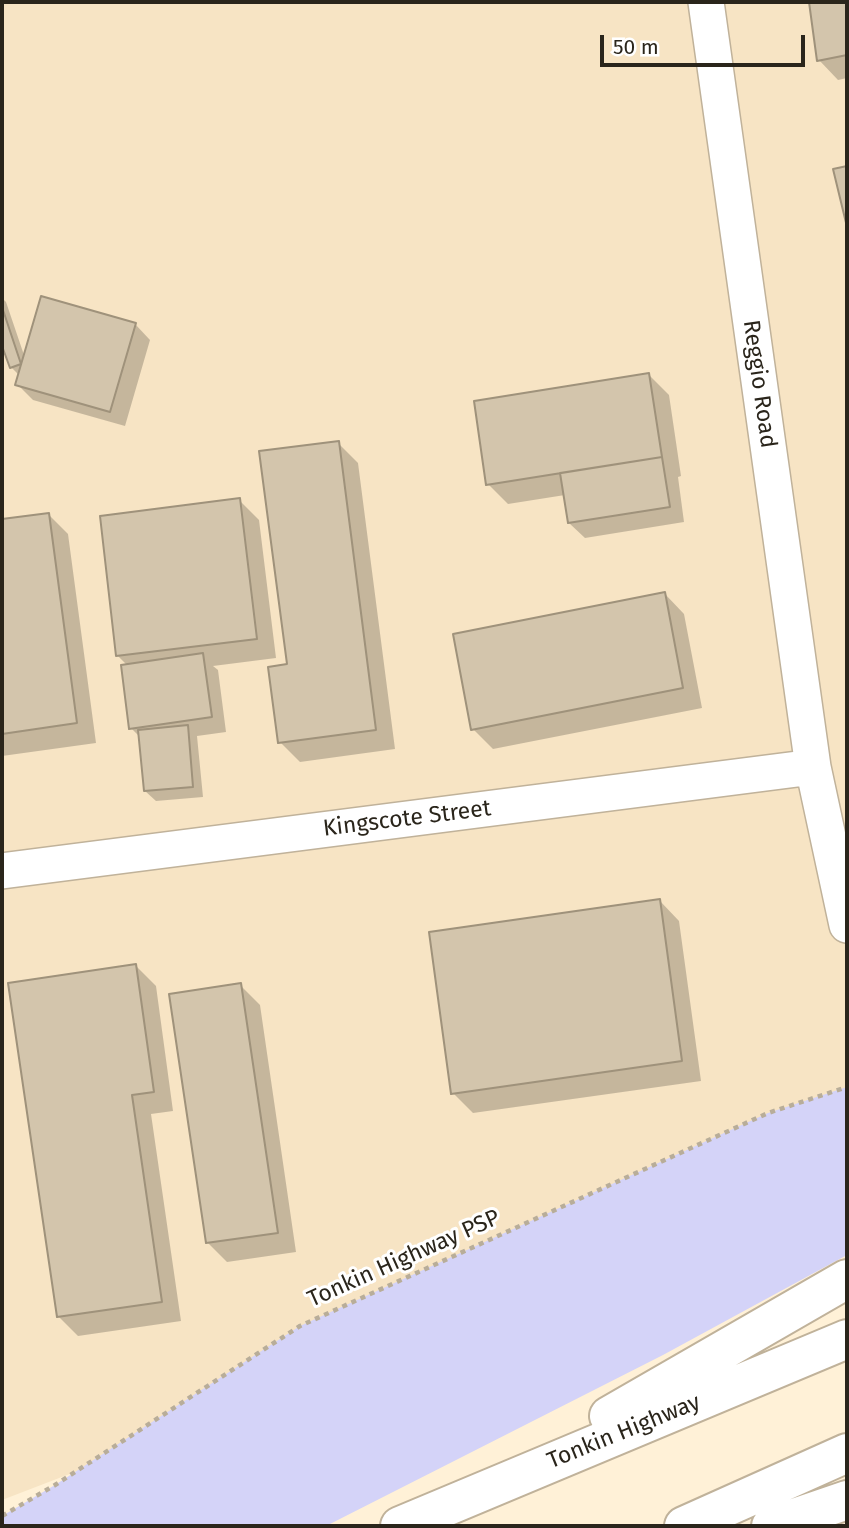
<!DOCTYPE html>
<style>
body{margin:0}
#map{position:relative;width:849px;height:1528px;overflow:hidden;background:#fff1d7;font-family:"Fira Sans",sans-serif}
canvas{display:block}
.frame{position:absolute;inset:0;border:4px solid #2a251b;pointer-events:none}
.scale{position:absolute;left:600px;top:35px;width:205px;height:32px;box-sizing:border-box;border:4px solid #2a251b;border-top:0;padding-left:9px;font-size:21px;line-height:24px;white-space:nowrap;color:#2a251b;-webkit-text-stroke:5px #fff;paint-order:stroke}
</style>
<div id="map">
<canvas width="849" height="1528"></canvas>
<div class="frame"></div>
<div class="scale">50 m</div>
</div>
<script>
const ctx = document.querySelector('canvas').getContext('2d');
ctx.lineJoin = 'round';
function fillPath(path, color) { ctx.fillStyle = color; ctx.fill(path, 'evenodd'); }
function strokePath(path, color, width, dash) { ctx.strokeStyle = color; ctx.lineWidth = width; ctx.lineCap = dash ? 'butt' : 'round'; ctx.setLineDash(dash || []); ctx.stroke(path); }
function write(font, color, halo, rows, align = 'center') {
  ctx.font = font + ' "Fira Sans",sans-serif'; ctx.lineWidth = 6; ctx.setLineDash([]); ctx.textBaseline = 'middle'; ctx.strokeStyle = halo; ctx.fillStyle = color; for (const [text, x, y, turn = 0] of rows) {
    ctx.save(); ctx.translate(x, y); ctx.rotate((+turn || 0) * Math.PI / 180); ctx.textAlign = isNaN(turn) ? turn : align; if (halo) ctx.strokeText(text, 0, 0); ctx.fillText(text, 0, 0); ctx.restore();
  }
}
fillPath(new Path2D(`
 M2,2h845v1173l-845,325z`), '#f7e4c4');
fillPath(new Path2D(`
 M847,1087v168l-184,100 -337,171h-324v-10l53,-31 245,-159 468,-213z`), '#d4d3f8');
fillPath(new Path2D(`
 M810,2h37v76l-9,2 -19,-20z
 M2,298l4,4 19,56 110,-34 15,16 -25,86 -92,-26 -16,-16 3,-8 -9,-9 -9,-27z
 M649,375l20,20 12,81 -3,1 6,45 -99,16 -16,-15 -4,-28 -57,9 -20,-20z
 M338,443l20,20 37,286 -95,13 -20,-20z
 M239,500l20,20 17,138 -63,8 5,4 8,62 -29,4 6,61 -47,4 -11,-10 -4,-53 -10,-10 -3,-62 -10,-10z
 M48,514l20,20 28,209 -94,13v-235z
 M665,594l19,20 18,94 -209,41 -20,-20z
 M660,901l19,20 22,160 -228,32 -20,-20z
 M136,966l20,20 17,125 -22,3 30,207 -103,15 -20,-20z
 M240,985l20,20 36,247 -69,10 -20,-20z`), '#0003');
const building = new Path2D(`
 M809,2h38v53l-30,6z
 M847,166v61l-14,-58z
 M41,296l95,27 -26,89 -95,-27z
 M2,307l19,57 -11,4 -8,-22z
 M649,373l13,84 -176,28 -12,-84z
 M339,441l37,289 -98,13 -10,-76 19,-3 -28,-213z
 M662,457l8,50 -102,16 -8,-50z
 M240,498l17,141 -141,17 -16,-140z
 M49,513l28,210 -75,11v-215z
 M665,592l18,96 -212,42 -18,-96z
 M203,653l9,64 -83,12 -8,-64z
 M188,725l5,62 -49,4 -6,-61z
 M660,899l22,162 -231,33 -22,-162z
 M136,964l18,128 -22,3 30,207 -105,15 -49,-334z
 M241,983l37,250 -72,10 -37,-249z`);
fillPath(building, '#d3c5ac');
strokePath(building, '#9f927b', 2);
const minor = new Path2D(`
 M706,2l107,765 34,158
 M2,871l811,-104`);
const highway = new Path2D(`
 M609,1416l238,-137
 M400,1526l447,-187
 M684,1526l163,-73
 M771,1526l76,-26`);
strokePath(minor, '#c0b29a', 38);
strokePath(highway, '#c0b29a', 42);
strokePath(new Path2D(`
 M2,1516l53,-31 245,-159 468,-213 79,-26`), '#b8ad99', 4.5, [5, 5]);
strokePath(minor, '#fff', 35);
strokePath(highway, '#fff', 38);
write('23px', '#2a251b', '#fff', [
 ["Reggio Road",759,384,82],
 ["Kingscote Street",407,819,-7],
 ["Tonkin Highway PSP",404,1259,-24],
 ["Tonkin Highway",624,1432,-22]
]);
</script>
